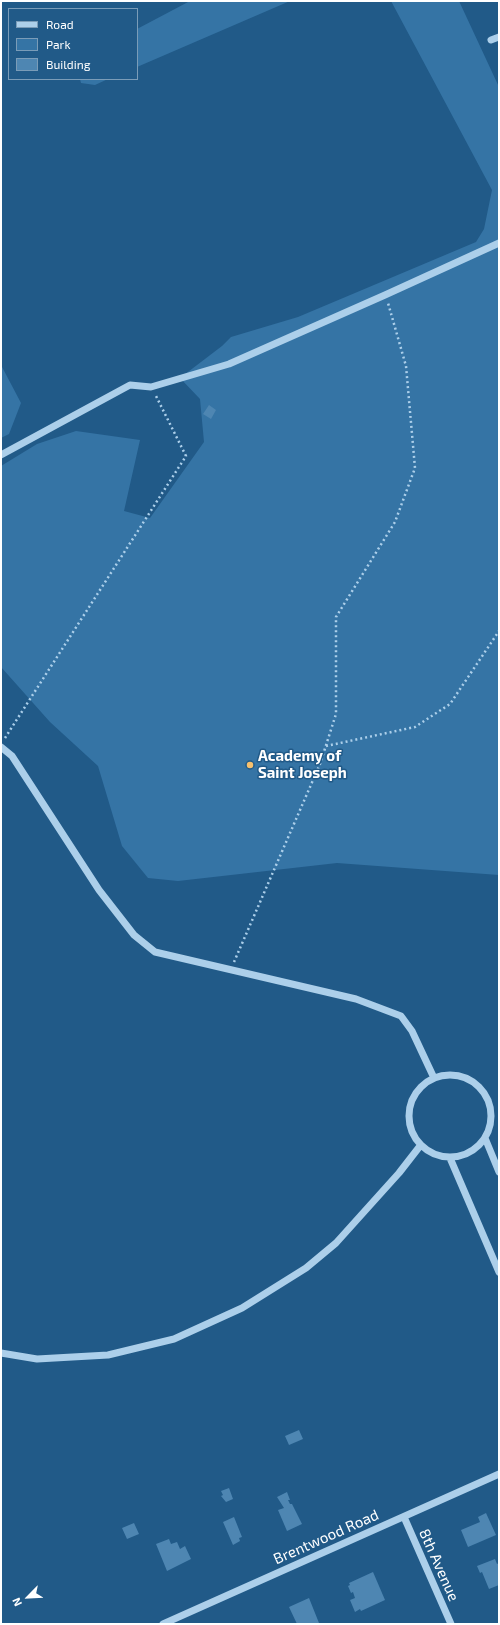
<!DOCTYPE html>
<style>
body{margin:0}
#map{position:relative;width:500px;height:1625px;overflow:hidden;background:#215a88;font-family:"Exo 2",sans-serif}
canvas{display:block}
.frame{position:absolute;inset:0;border:2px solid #fff;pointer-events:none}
.legend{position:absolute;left:8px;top:8px;width:130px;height:72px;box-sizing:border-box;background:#215a88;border:1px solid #7a9cb8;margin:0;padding:5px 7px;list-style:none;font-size:12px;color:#fff}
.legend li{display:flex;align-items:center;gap:8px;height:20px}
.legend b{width:20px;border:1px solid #7a9cb8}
.north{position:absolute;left:8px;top:1577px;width:40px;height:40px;-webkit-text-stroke:3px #215a88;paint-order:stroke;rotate:246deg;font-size:11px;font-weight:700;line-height:16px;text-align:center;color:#fff}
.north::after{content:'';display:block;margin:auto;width:14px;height:18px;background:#fff;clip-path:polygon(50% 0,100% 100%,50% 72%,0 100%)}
</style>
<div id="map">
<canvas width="500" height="1625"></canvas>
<div class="frame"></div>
<ul class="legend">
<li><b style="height:5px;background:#accfea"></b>Road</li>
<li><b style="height:11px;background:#3574a5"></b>Park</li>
<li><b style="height:11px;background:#4e86b2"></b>Building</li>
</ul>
<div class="north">N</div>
</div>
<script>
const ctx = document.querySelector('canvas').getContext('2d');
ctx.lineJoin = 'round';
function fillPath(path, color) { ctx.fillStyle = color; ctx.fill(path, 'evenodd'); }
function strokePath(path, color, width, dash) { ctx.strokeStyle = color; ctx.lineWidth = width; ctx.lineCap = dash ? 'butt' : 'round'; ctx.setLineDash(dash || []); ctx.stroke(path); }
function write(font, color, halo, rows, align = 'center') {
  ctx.font = font + ' "Exo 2",sans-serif'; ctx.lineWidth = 3; ctx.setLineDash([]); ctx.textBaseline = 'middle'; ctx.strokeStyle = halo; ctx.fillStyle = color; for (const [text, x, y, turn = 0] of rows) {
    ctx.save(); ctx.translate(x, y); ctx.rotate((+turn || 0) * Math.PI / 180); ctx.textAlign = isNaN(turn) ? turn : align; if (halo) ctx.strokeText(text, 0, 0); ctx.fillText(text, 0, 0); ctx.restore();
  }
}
fillPath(new Path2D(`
 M190,1h100l-153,66v-38z
 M391,1h68l40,86v788l-162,-12 -159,18 -30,-3 -26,-32 -24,-80 -48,-44 -49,-55v-201l36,-22 39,-13 64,9 -16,71 26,7 54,-76 -4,-43 -20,-21 42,-32 9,-9 67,-20 178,-75 8,-13 8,-39z
 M80,79h28l-13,6 -14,-2z
 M1,365l20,38 -12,31 -8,4z`), '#3574a5');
fillPath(new Path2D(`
 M209,405l7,5 -5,9 -8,-5z
 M299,1430l4,9 -14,6 -4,-9z
 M229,1488l4,11 -7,3 -5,-6 2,-1 -2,-4z
 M287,1492l3,8h-2l2,4h2l10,20 -15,7 -9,-21 6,-2 -7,-11z
 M486,1513l10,22 -28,12 -7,-17 19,-8 -2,-5z
 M234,1517l8,20 -3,1 1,3 -7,4 -10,-23z
 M134,1523l5,11 -12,5 -5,-11z
 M169,1539l2,5 6,-2 3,7 5,-3 6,13 -24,12 -11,-27z
 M495,1559l2,5 2,-1v22l-10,4 -7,-17 -2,1 -3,-7z
 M373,1572l12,28 -24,11 -1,-2 -5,3 -5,-12 5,-2 -2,-6 -2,1 -3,-7 2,-1 -1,-2z
 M309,1598l10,25 -22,1 -8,-17z`), '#4e86b2');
strokePath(new Path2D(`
 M5,738l181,-282 -31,-62
 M326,746l89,-19 35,-23 49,-73
 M234,962l86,-198 16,-50v-97l59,-95 20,-54 -9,-102 -18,-63`), '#accfea', 2.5, [2, 3]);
strokePath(new Path2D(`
 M491,40l8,-3
 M1,455l129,-70 21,2 78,-23 156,-69 114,-52
 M1,747l11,9 87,134 35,45 21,17 201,47 45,17 11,15 22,47
 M409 1116a41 41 0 1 1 82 0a41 41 0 1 1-82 0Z
 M485,1138l14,34
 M450,1158l49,114
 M1,1353l36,6 71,-4 66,-16 68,-31 64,-40 30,-25 63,-70 21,-27
 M404,1517l47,107
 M163,1624l336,-150`), '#accfea', 7);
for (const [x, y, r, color] of [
 [250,765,4,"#f6c06e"]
]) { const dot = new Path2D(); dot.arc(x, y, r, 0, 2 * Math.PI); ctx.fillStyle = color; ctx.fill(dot); strokePath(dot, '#215a88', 1.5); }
write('bold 15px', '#fff', '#215a88', [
 ["Academy of",258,756],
 ["Saint Joseph",258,773]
], 'left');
write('15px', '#fff', '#215a88', [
 ["Brentwood Road",326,1537,-24],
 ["8th Avenue",439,1565,66]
]);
</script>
